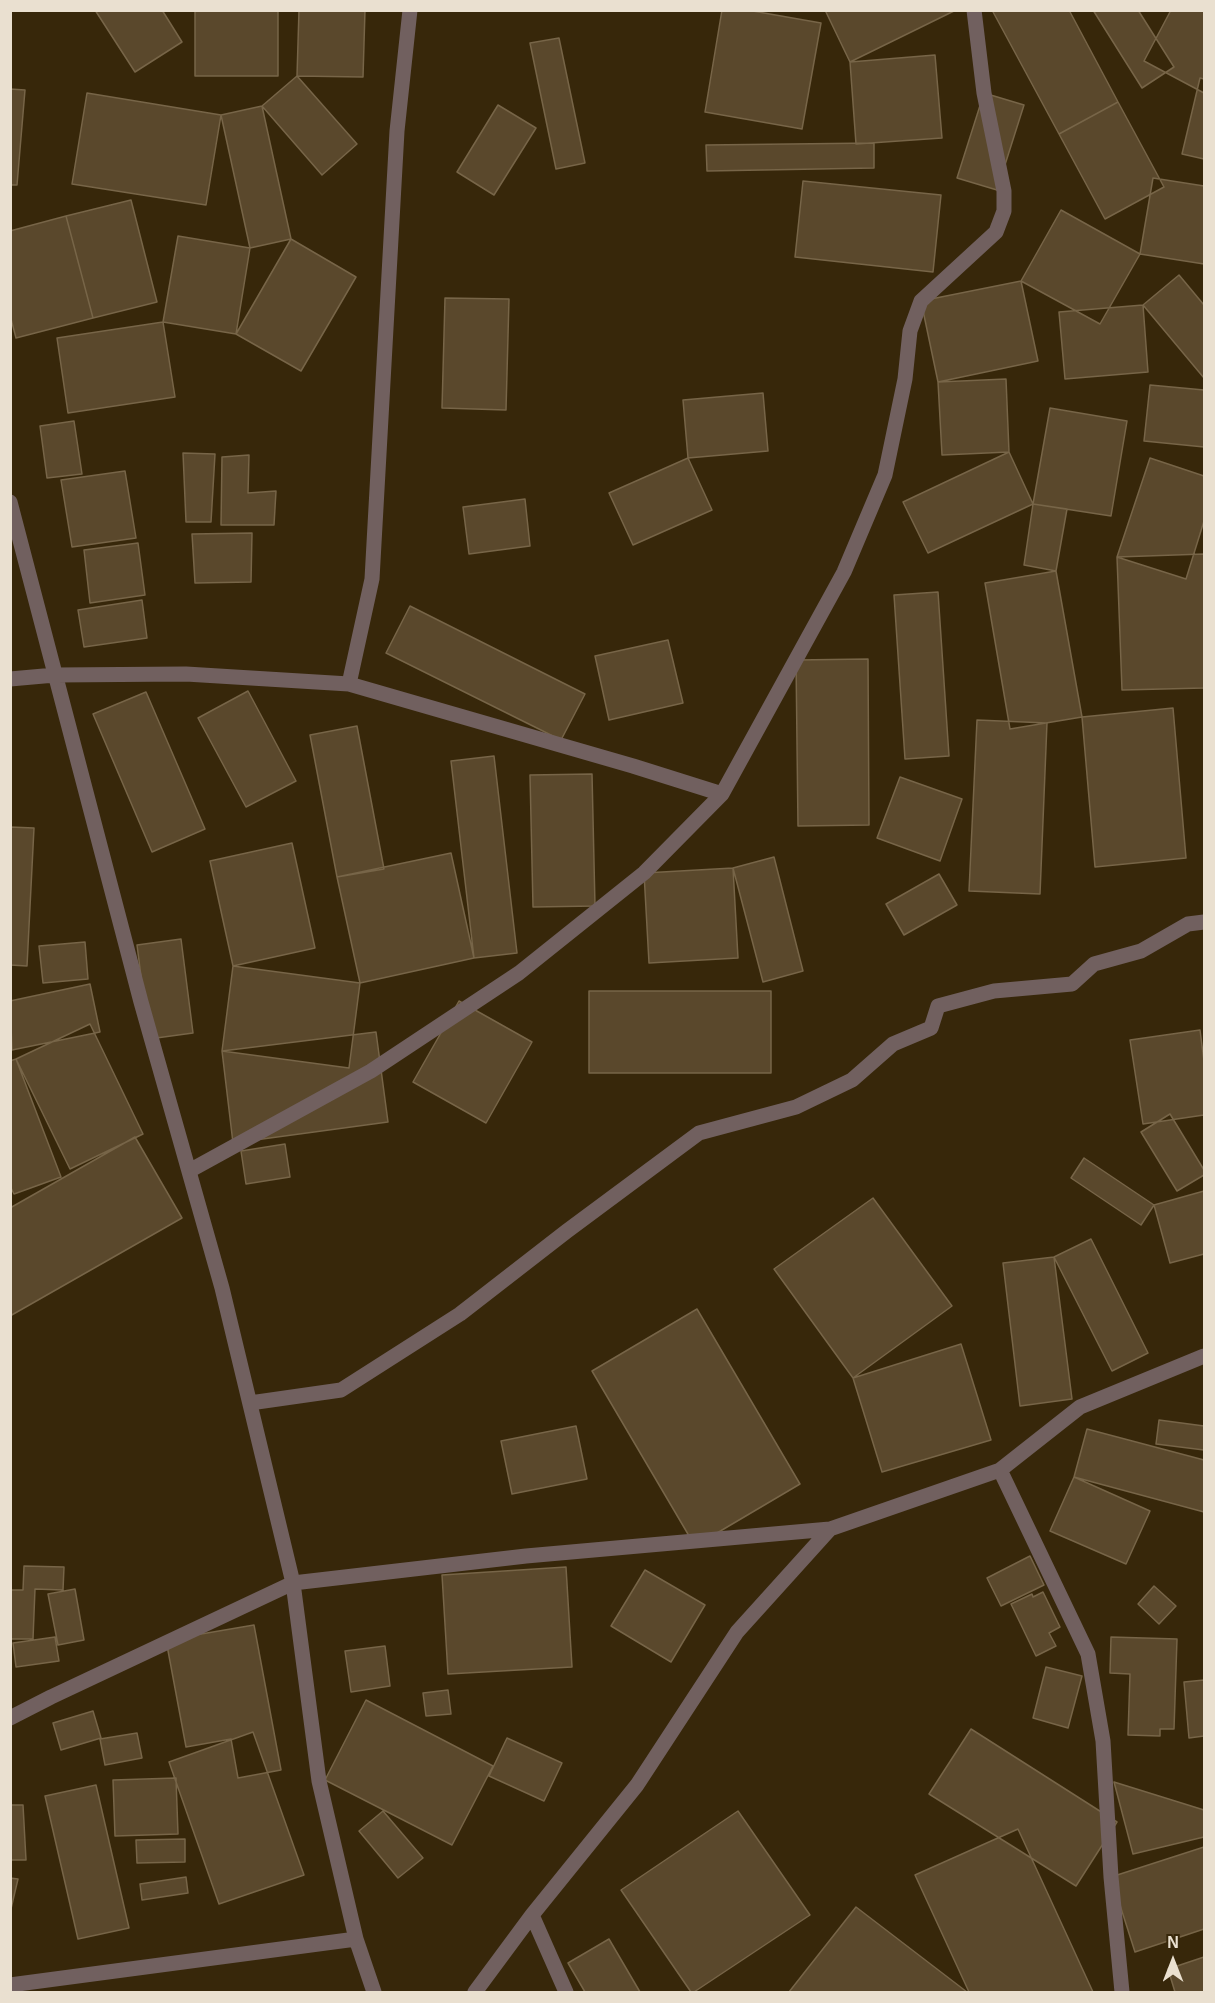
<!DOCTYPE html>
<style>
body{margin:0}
#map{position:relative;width:1215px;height:2003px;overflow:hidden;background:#37270a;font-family:Helvetica,sans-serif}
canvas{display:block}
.frame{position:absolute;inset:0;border:12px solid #eae0d0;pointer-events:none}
.north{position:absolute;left:1143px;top:1931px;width:60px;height:60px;-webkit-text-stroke:4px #37270a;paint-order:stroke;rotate:0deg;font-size:16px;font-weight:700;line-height:24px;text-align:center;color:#eae0d0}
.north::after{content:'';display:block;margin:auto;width:21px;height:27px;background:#eae0d0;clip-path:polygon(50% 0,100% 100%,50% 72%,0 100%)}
</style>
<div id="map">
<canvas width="1215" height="2003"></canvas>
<div class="frame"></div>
<div class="north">N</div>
</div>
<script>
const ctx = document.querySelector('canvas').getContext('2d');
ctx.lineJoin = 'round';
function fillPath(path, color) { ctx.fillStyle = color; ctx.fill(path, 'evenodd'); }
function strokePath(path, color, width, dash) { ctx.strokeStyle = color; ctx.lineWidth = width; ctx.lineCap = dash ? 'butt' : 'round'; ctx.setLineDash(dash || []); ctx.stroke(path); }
const building = new Path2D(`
 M95,10h67l20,32 -47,30z
 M195,10h83v66h-83z
 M299,10h66l-2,67 -66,-1z
 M722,10h25l74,13 -19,106 -97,-17z
 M825,10h131l-106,52z
 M992,10h77l49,92 -59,32z
 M1093,10h45l36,57 -32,21z
 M1171,10h33v83l-60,-32z
 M559,38l26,125 -29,6 -26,-126z
 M935,55l7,83 -86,6 -6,-82z
 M297,76l60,68 -35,31 -60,-69z
 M1200,78l4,1v80l-22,-5z
 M10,89l15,1 -8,95h-7z
 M87,93l134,22 -15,90 -134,-21z
 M984,93l40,12 -27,85 -40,-12z
 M1118,102l46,85 -59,32 -46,-85z
 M498,105l38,23 -42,67 -37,-23z
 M262,106l29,133 -41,9 -29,-133z
 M874,143v25l-167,3 -1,-26z
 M1153,178l51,8v78l-64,-10z
 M803,181l138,14 -8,77 -138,-15z
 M131,200l26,102 -64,16 -27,-102z
 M1061,210l79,44 -40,70 -79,-43z
 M66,216l27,102 -77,20 -6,-23v-84z
 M178,236l72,12 -14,86 -73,-12z
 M291,239l65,38 -55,94 -65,-37z
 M1179,275l25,30v73l-61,-73z
 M1021,281l17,80 -100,21 -17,-81z
 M445,298l64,1 -3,111 -64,-2z
 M1143,305l5,67 -83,7 -6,-67z
 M163,322l12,75 -107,16 -11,-75z
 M1006,379l3,73 -67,3 -4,-73z
 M1150,385l54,5v57l-60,-6z
 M763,393l5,58 -80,7 -5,-58z
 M1050,408l77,13 -16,95 -78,-12z
 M74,421l8,53 -35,4 -7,-52z
 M1009,452l24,52 -105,49 -25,-51z
 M183,453l32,1 -4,68h-25z
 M249,455l-1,38 28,-2 -2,34h-53l1,-68z
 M688,458l24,52 -79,35 -24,-52z
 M1150,458l54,18v45l-18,58 -69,-22z
 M125,471l11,67 -64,9 -11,-67z
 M525,499l5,47 -61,8 -6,-47z
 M1033,504l34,5 -11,62 -32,-6z
 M252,533l-1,49 -56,1 -3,-49z
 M138,543l7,52 -55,8 -6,-53z
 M1204,554v134l-82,2 -5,-133z
 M1056,571l26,146 -72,12 -25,-146z
 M938,592l11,164 -44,3 -11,-164z
 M142,600l5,38 -63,9 -6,-37z
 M410,606l175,88 -24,46 -175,-87z
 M668,640l15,63 -74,17 -14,-64z
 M868,659l1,166 -71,1 -2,-166z
 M248,691l48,90 -50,26 -48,-89z
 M146,692l59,137 -53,23 -59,-138z
 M1173,708l13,150 -91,9 -13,-150z
 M977,720l70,3 -7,171 -71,-3z
 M357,726l27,143 -47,8 -27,-142z
 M494,756l23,197 -43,5 -23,-197z
 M592,774l3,132 -62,1 -3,-132z
 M900,777l62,22 -22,62 -63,-23z
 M10,827l24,1 -7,138 -17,-1z
 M292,843l23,105 -82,18 -23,-105z
 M451,853l23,105 -114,25 -23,-106z
 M774,857l29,114 -40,11 -30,-114z
 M733,868l5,90 -89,5 -5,-90z
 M939,874l18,31 -53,30 -18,-31z
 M181,939l12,94 -44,6 -12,-94z
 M85,942l3,37 -45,4 -4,-37z
 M233,966l127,17 -11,85 -127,-17z
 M90,984l10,48 -88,18 -2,-49z
 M589,991h182v82h-182z
 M459,1001l73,41 -46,81 -73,-41z
 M90,1024l53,110 -73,35 -54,-110z
 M1200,1030l4,31v54l-61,9 -13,-84z
 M376,1032l12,90 -155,21 -11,-92z
 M16,1059l45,118 -47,17 -4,-8v-125z
 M1170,1114l34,56v5l-27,16 -36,-59z
 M135,1137l47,81 -172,98v-108z
 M285,1144l5,33 -44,7 -5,-33z
 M1084,1158l70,47 -13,20 -70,-47z
 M1204,1191v63l-34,9 -16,-58z
 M873,1198l79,108 -99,72 -79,-109z
 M1091,1239l57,114 -36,18 -58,-114z
 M1054,1257l18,142 -52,7 -17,-143z
 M697,1309l103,175 -105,62 -103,-175z
 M961,1344l30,96 -109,32 -29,-94z
 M1159,1420l45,6v24l-48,-6z
 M576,1426l11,53 -75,15 -11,-53z
 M1087,1429l117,31v52l-130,-35z
 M1074,1477l76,34 -24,53 -76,-33z
 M1030,1556l14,29 -43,21 -14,-28z
 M24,1566l40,1 -1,23 -28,-1 -2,50h-23v-49h13z
 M566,1567l6,100 -124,7 -6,-99z
 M645,1570l60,35 -34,57 -60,-36z
 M1154,1586l22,20 -17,18 -21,-20z
 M75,1589l9,51 -26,5 -10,-51z
 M1043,1592l17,35 -11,6 7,13 -20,10 -25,-52 21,-10 1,3z
 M254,1625l27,145 -43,8 -7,-39 -45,8 -20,-107z
 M55,1637l4,24 -43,6 -3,-24z
 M1111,1637l66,2 -3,90h-14v7l-32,-1 2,-61 -20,-1z
 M385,1646l5,40 -39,6 -6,-41z
 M1046,1667l36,9 -14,52 -35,-10z
 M1204,1680v56l-15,2 -5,-56z
 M448,1690l3,24 -25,2 -3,-23z
 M366,1700l127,66 -41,79 -127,-65z
 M93,1711l8,27 -40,12 -8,-27z
 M971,1729l146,93 -41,64 -147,-92z
 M253,1732l51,143 -85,29 -50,-142z
 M137,1733l5,25 -37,7 -5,-26z
 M507,1738l55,25 -18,38 -55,-25z
 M176,1778l2,56 -63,2 -2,-56z
 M1114,1782l90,28v27l-71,17z
 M96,1785l33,143 -51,11 -33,-143z
 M10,1805h13l3,55h-16z
 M383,1811l40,47 -25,20 -39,-47z
 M738,1811l72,104 -116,77h-3l-70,-102z
 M1018,1829l75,163h-124l-54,-117z
 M185,1839v23l-48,1 -1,-23z
 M1204,1847v82l-69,23 -24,-75z
 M186,1877l2,16 -46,7 -2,-16z
 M10,1878l8,1 -8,34z
 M856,1907l111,85h-178z
 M609,1939l31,53h-55l-17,-29z
 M1204,1957v35h-29l-7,-23z`);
fillPath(building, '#5a482c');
strokePath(building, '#776548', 1.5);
strokePath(new Path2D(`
 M10,502l131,500 81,286 71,295 26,198 37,158 18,53
 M10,679l45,-4 131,-1 163,10 284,82 89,28
 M349,684l23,-105 25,-448 13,-121
 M189,1171l182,-100 148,-98 125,-100 78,-79 122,-222 41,-97 20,-96 5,-48 11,-30 75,-69 8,-21v-20l-20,-98 -10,-83
 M250,1403l91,-13 119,-76 107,-83 132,-98 97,-26 56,-27 41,-36 38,-16 7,-22 56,-15 78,-7 22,-20 47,-13 47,-27 16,-2
 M1000,1470l88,184 15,87 8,136 11,115
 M10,1718l41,-21 242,-114 233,-27 304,-27 170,-59 80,-63 124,-51
 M532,1915l34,77
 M10,1985l346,-46
 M475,1992l57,-77 105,-130 100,-153 93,-103`), '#71605f', 15);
</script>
